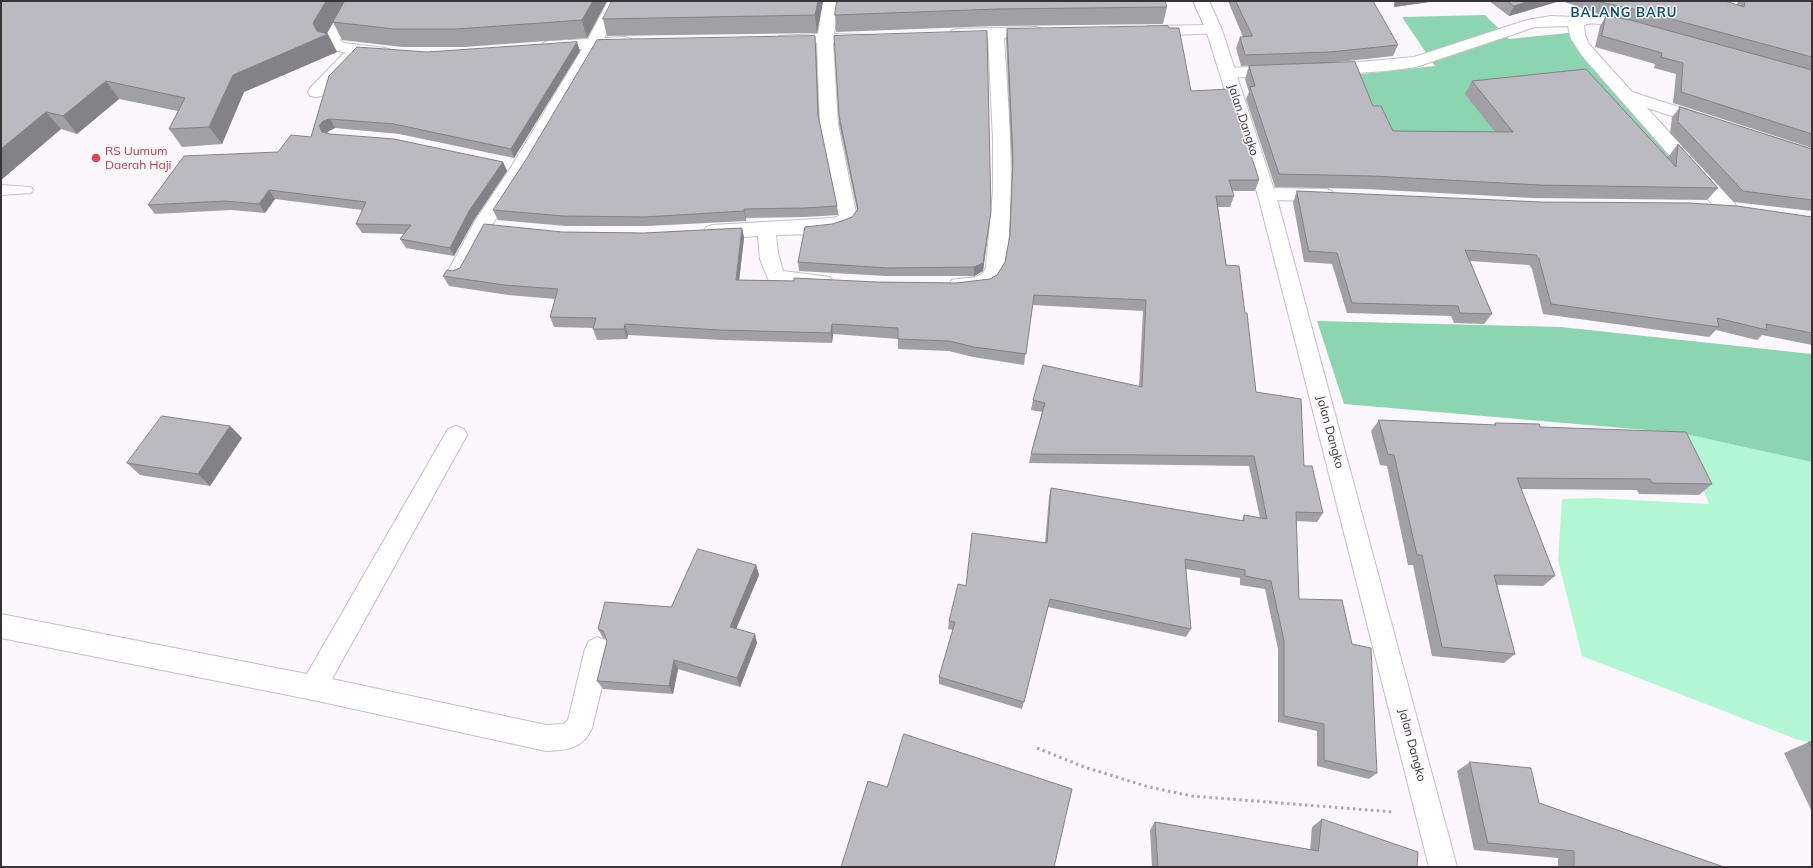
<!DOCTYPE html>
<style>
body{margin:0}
#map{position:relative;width:1813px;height:868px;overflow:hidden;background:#fbf7fc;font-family:Mulish,sans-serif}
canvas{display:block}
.frame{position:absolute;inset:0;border:2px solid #363436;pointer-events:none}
</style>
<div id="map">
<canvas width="1813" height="868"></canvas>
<div class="frame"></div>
</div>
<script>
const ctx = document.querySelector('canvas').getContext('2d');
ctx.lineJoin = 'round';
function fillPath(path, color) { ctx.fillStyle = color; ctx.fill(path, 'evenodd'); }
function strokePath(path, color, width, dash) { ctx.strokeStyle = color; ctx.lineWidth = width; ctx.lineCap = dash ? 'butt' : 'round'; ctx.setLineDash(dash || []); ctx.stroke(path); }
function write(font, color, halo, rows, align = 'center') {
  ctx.font = font + ' Mulish,sans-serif'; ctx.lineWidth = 3; ctx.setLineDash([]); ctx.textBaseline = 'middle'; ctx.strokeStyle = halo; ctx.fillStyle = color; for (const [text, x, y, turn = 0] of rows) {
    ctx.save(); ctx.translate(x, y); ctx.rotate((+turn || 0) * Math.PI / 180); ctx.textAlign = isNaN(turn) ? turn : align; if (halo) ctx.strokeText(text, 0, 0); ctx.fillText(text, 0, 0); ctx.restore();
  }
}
fillPath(new Path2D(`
 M1681,433l131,29v281l-16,-4 -214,-83 -24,-96 4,-61 33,-1 114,6z`), '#b2f6d4');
fillPath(new Path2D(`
 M1485,15l24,24 69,-7 128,143 -305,-8 -48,-92 82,-9 -33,-49z
 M1317,321l244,6 251,27v108l-131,-29 -337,-29z`), '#8cd5b1');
const lane = new Path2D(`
 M1,185l30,2 2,3 -2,3 -30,2z`);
const street = new Path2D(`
 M346,1h16l-22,39 4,3 41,5 6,2 2,3 -2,3 -6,2 -30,-4 2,3 -2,3 -33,36 -6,1 -6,-1 -2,-4 2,-4 33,-34 4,-1 -13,-3 -10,-8 1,-5z
 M608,1h16l-20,37 21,-1 6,2 2,3 -2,3 -32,3 -70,119 -39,61 -26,50 -7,2 -7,-2 -3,-5 28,-52 38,-57 69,-115 -33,2 -6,-2 -2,-3 2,-3 6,-2 39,-2z
 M823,1h16l-5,33 37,1 2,3 -2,3 -38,2 5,81 19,94c-11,19 -60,16 -81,17l2,18 5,18 47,6 3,5 -3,5c-16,5 -45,0 -61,-6l-9,-22 -2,-23 -45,3 -7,-2 -2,-5 2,-5 7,-2 120,-7 6,-2 -19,-92 -3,-81 -38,-1 -2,-3 2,-3 39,-2z
 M1588,13l51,12 2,3 -2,3 -6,2c-14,-4 -35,-13 -49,-8l1,10 4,9 43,48 78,25 3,4 -3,4 -6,1 -57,-18 88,96 2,5 -2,5 -7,1 -7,-1 -138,-157 -12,-18 -3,-13 -33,1 -119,40 -30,4 -59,4 -6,-1 -2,-4 2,-4 6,-1 87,-8 113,-37 24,-4 24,1z
 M1214,25l6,2 2,3 -2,3 -71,3 -6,-2 -2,-3 2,-3 6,-2z
 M1036,27l6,2 2,3 -2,3 -38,3c4,64 10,129 5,194 -1,16 0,34 -9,48 -9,13 -34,14 -48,10l-3,-5 3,-5c11,-3 30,1 34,-13l7,-77v-52l-5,-100 -31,1 -6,-2 -2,-3 2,-3 6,-2z
 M1277,66l6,1 2,4 -2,4 -55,3 -6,-1 -2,-4 2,-4 6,-1z
 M1266,188l60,1 6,2 3,4 -3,4 -6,2 -60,-1 -6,-2 -3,-4 3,-4z
 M456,426l8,3 3,6 -135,244 214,46 17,-1 5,-4 17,-71 4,-8 9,-4 9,4 4,8 -19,79c-9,21 -25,22 -46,23l-233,-51 -312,-62v-24l306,60 141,-245z`);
const secondary = new Path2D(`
 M1193,1h16l13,29 55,169 180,668h-28l-170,-668 -53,-169z`);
strokePath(lane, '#c4c0c5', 2);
strokePath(street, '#c4c0c5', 2);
strokePath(secondary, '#c4c0c5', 2);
strokePath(new Path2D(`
 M1037,748l47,19 65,20 43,9 202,16`), '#aba8ac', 3, [2.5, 3.5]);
fillPath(lane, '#fff');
fillPath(street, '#fff');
fillPath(secondary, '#fff');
fillPath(new Path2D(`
 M1,1h606l-20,37 -123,9h-62l-60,-7 -9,-18 -7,12 11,18 -93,40 -22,52 -40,3 -13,-18 9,-18 -59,-12 -42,35 -16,-5 -60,51z
 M823,1l-6,32 -210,3 -4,-17z
 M837,1l330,6 -4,17 -167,2 -160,6 -1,-17z
 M1228,1h145l25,44 -5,11 -63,7 43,43 20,25 102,1 -30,-38 7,-13 196,78v-2l10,-13 40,44 -11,12 -175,-2 -166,-9 -91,-2 -29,-88 3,-7 -4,-13 4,-13 45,-2 -53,2 -5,-18 4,-11h3z
 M1394,1h42l-42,6z
 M1489,1h71l-51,15z
 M1562,1h163l12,4 1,-4h74v147l-139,-45 3,-29 -22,-6 1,-4 -60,-17 5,-21 6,-10 16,3 -24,-5z
 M1007,29l184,62 68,89 -4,11h-23l2,5 -4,11h-12l8,58 19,48 11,79 48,74 19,47 -6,9 -21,-1 3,78 78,174 -8,6 -52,-13v-35l-39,-9v-73l-13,-60 -25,-4v-7l-54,-9 5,60 -5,8 -138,-30 -26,102 -83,-25v-7l14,-47 -5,-1 1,-8 17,-35 79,-43 4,-46 2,-9 191,33 2,-6 16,3 -11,-52 -220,-3 2,-9 11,-42 -11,-2 2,-10 106,-13 4,-76 -111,-6 -8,60 -51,-8 -24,-6 -51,-2v-10l-65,-5 -1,9 -110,-3 -94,-5 -1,4 -30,1 -4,-11 1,-1 -40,-1 -4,-10 5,-18 -47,-4 -59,-9 -6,-10 9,-5 110,-39 82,1 98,-5 2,10 -5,42 217,3 34,-4 7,-4 8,-13 4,-21 3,-72 -6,-130z
 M834,36l156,184 -7,51 -9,5h-88l-87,-5 -1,-9 34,-38 10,-3 10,-4 5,-7 -18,-86z
 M816,46l2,72 19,88 1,9 -33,2 -59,1v3l-99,5h-81l-68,-6 -5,-10z
 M580,51l-66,107 -115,-24 -64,-6 -6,3 -3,2 4,1 173,28 4,9 -33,49 -20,36 -48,-8 -6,-9 5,-5 -43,-1 -6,-9 6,-14 -87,-11 -10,14 -34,-3 -76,4 -7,-9 130,-53 33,-15 18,-61 98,-24z
 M1680,107l132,42v62l-78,-9 -64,-69 2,-16z
 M1297,191l515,26v128l-50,-10 -5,5 -41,-10 -7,7 -166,-23 -11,-45 -3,-4 -59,-4 22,53 -8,10 -30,-1 -3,-7 -104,-3 -15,-49 -28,-2 -11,-60z
 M1379,420l115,5 1,-2 45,4 172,57 -13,11 -60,-1 -2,-4 -116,-1 34,87 -12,10 -46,-1 18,69 -11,9 -72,-7 -19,-91h-5l-21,-99 -7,-1 -9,-34z
 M230,426l12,12 -32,48 -70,-11 -13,-12z
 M756,565l3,10 -23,54 21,14 -17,44 -62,-18 -5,25 -70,-5 -6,-8 10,-40v-2l-4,-1 -5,-9 73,-22z
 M1809,742h3v70l-28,-59z
 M1470,762l69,41 185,64h-166v-9l-84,-8 -17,-79z
 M1322,819l95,48h-265l-2,-37 5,-8 155,28 2,-23z`), '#a1a0a5');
fillPath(new Path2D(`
 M326,1h19l-19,34 2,-1 9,18 -93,40 -22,52 -13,-17 24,-52 80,-52z
 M593,1h14l-20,37 -5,-18z
 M818,1h5l-6,32 -2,-18z
 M1396,1h40l-42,6z
 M1530,1h30l-51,15 5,-10z
 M815,36l1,10 3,78 -1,-9z
 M577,42l3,9 -66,107 -3,-9z
 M106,81l13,18 -42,35 -14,-18z
 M46,112l15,17 -60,51v-31z
 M330,119l5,9 -6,3 -4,4 3,6 -9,-15 4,-5z
 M503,162l4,9 -33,49 -20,36 -4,-8 19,-37z
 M269,190l6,9 -10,14 -6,-9z
 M744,209l2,9v3l-2,-10z
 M991,211l-8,60 -9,5v-9z
 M742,228l2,10 -6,52 -2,-10z
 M625,324l3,11 -1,4 -3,-10z
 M832,324l1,10 -1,9 -1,-10z
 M230,426l12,12 -32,48 -12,-12z
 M756,565l3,10 -26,61 -3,-9z
 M755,634l2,9 -17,44 -3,-9z
 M674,660l4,9 -5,25 -4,-8z`), '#838286');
const building = new Path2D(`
 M1,1h325l-13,22 4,8 11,3 -95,41 -24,52 -40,2 16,-31 -79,-17 -43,35 -17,-4 -45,37z
 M345,1h248l-11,19 -125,9h-63l-61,-7z
 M612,1h206l-3,14 -212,4z
 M837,1h328l2,6 -170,2 -162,6z
 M1236,1h137l25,44 -68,7 -85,3 -5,-18 12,-1z
 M1508,1h22l-16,5z
 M1599,1h126l19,6 1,-6h67v56l-174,-47 -33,-7z
 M1606,16l24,4 182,50v64l-131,-42 2,-29 -22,-6 1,-4 -60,-17z
 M1168,26l1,2h10l12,63 39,-2 29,91h-30l5,16h-18l10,69 13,1 6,47h2l9,79 45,7 3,67h8l11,47 -27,-1 3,87 43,1 10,44 19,4 6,125 -53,-13v-36l-40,-8v-75l-13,-60 -26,-5v-6l-60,-11 6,70 -141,-30 -26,103 -85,-25 16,-55 -6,-1 9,-37 8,2 6,-53 75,10 4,-55 193,33v-6l23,4 -13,-63 -223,-2 14,-51 -12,-3 10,-35 99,22 4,-87 -112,-5 -8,59 -52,-7 -25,-6 -51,-2v-11l-66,-4 -1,9 -112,-3 -94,-6 -1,5h-31l3,-11 -46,-1 8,-28 -54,-4 -61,-9 4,-6 5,1 8,-3 24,-44 78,8 82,1 98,-5 -6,52 58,1v-3l82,4 80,1 34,-4 7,-4 8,-13 5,-27 3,-77 -6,-129z
 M987,31l4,180 -8,52 -9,4 -88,1 -88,-6 7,-35 27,-3 10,-3 10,-4 6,-8 -19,-94 -5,-79z
 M815,36l3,79 19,91 -33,2 -60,1v2l-100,6 -81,-1 -70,-6 34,-52 70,-118z
 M577,42l-66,107 -117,-25 -64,-5 -7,2 -4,5 3,6 8,2 64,5 109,23 -34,49 -19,37 -50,-9 11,-14 -55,-1 10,-22 -97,-12 -10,14 -34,-3 -77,4 36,-49 94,-4 13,-17 20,2 18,-61 28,-29 70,5z
 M1355,62l18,44h8l12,25 120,1 -41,-51 114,-12 90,98 2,-23 40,44 -178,-3 -168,-9 -93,-2 -29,-87 5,-1 -6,-20z
 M1680,107l132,42v51l-69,-9 -65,-69z
 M1297,191l244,11 149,1 47,3 75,11v116l-46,-9 1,6 -50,-12 2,9 -168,-23 -12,-45 -3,-4 -71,-5 27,64 -32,-1 -2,-7 -106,-3 -15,-50 -28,-2z
 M162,416l68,10 -32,48 -71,-11z
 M1379,420l117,5 -1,-2 44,1 1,3 146,5 26,52 -60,-1 -2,-4 -133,-1 38,98 -61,-1 21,79 -73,-7 -20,-92h-5l-23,-100 -6,-1z
 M698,549l58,16 -26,62 25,7 -18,44 -63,-18 -5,26 -72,-5 10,-40 -4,-10 -5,-2 7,-27 66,5z
 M904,734l168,55 -18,78h-213l27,-86 19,6z
 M1809,742h3v5z
 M1470,762l61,6 8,35 185,64h-150v-16l-86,-8z
 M1322,819l96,33 -1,15h-259l-3,-45 163,29z`);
fillPath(building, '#bbbac0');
strokePath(building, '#838286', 1);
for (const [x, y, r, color] of [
 [96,158,5,"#e0444e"]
]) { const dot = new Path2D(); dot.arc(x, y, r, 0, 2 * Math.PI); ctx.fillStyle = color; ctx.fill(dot); strokePath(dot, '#fbf7fc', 1.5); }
write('12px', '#363436', '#fbf7fc', [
 ["Jalan Dangko",1243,120,72],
 ["Jalan Dangko",1330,432,75],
 ["Jalan Dangko",1412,745,75]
]);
write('12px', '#be3a42', '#fbf7fc', [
 ["RS Uumum",105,151],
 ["Daerah Haji",105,165]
], 'left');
ctx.letterSpacing = '1px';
write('bold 13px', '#00516c', '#fbf7fc', [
 ["BALANG BARU",1624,13]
]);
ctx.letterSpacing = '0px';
</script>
